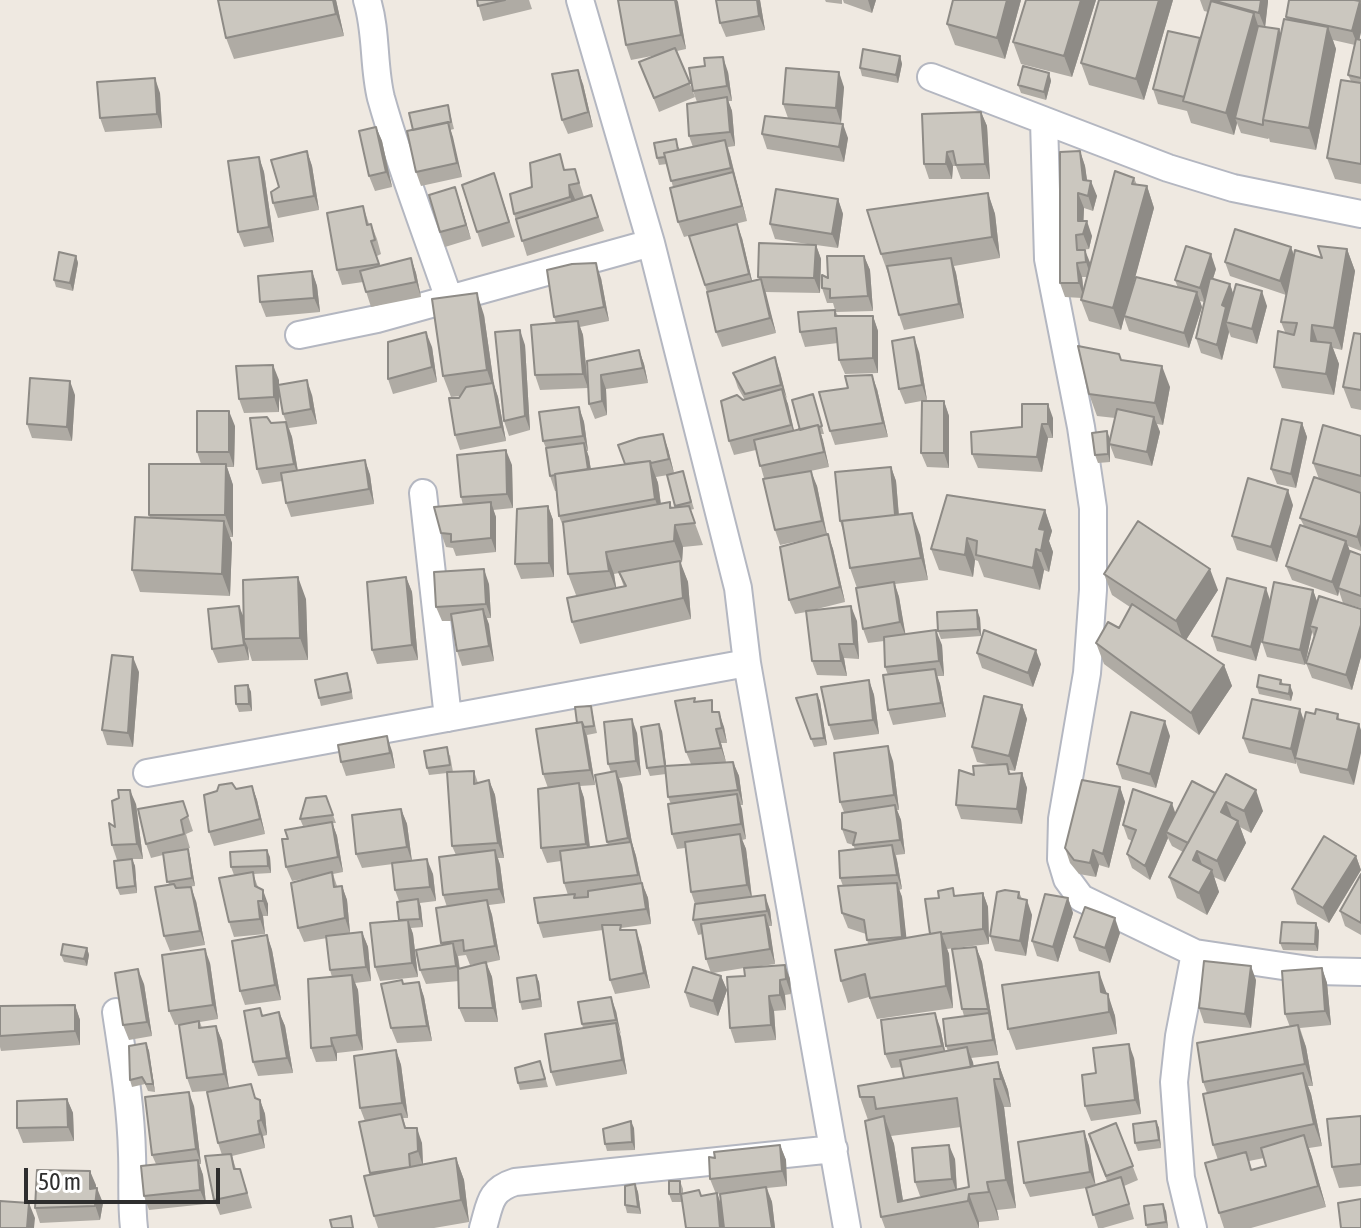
<!DOCTYPE html>
<style>
body{margin:0}
#map{position:relative;width:1361px;height:1228px;overflow:hidden;background:#efe9e1;font-family:"Asap Condensed",sans-serif}
canvas{display:block}
.scale{position:absolute;left:24px;top:1168px;width:196px;height:36px;box-sizing:border-box;border:4px solid #2e2e2e;border-top:0;padding-left:10px;font-size:24px;line-height:28px;white-space:nowrap;color:#2e2e2e;-webkit-text-stroke:6px #fff;paint-order:stroke}
</style>
<div id="map">
<canvas width="1361" height="1228"></canvas>
<div class="scale">50 m</div>
</div>
<script>
const ctx = document.querySelector('canvas').getContext('2d');
ctx.lineJoin = 'round';
function strokePath(path, color, width, dash) { ctx.strokeStyle = color; ctx.lineWidth = width; ctx.lineCap = dash ? 'butt' : 'round'; ctx.setLineDash(dash || []); ctx.stroke(path); }
function fillPath(path, color) { ctx.fillStyle = color; ctx.fill(path, 'evenodd'); }
const street = new Path2D(`
 M367,0c10,32 6,66 14,98 19,68 45,134 68,201
 M580,0l71,243 87,345 9,75 100,565
 M931,77l237,91 65,20 128,26
 M1044,121l4,138 33,168 12,81v82l-6,83 -25,146 -1,40 6,20 14,19 114,55 121,18 45,1
 M299,335l78,-16 274,-76
 M423,493l25,225
 M147,773l600,-110
 M116,1012c7,47 15,95 16,142 1,25 -1,49 2,74
 M483,1228c7,-23 6,-38 32,-46l319,-33
 M1193,1228l-12,-50 -7,-96 5,-46 16,-83`);
strokePath(street, '#b4b7c1', 30);
strokePath(street, '#fff', 26);
fillPath(new Path2D(`
 M218,0h118l8,36 -110,23 -8,-21z
 M477,0h52l3,9 -49,12z
 M618,0h59l9,49 -9,2 18,46 -36,15 -20,-50 18,-7 -26,5 -5,-15z
 M760,0l5,30 -39,7 -6,-14z
 M825,0h17v4l-16,-2z
 M843,0h33l-4,13 -28,-10z
 M1021,0l-16,59 -50,-14 -8,-21z
 M1026,0h70l-24,77 -51,-13 -8,-22z
 M1173,0l-29,100 -55,-15 -8,-22z
 M1200,0h68l-3,27 16,7 6,-14 -1,-3 3,-17h72v32l-2,8h2v144l-26,-5 -8,-21 24,-77 -3,-6 7,-30 -22,-5 3,9 -20,101 -46,-8 -1,-4 -1,1 -27,-6 -4,-10 -3,12 -43,-12 -4,-12 -29,-7 -5,-15 47,-51 8,-26 -4,-1z
 M900,56l2,8 -4,19 -36,-7 -2,-8z
 M728,72l4,29h-4l4,10 3,35 -7,1 19,74 -63,16 -6,-15 -5,-35 -6,-23 -8,1 -2,-7 22,-11v3l14,-3 -4,-11 8,-34 -4,-11z
 M1049,73l2,8 -5,19 -25,-7 -3,-8z
 M583,84l10,43 -25,7 -6,-14z
 M844,87l-3,36 -32,-3 39,18 -4,24 -77,-13 -5,-15 26,-16 -5,-14z
 M160,93l2,35 -57,4 -5,-14z
 M448,105l6,24 -4,1 12,47 -41,9 -5,-14 -3,-42z
 M981,112l6,14 3,53h-29l-5,-13h-3l-1,13h-23l-5,-15z
 M376,127l6,14 10,46 -17,4 -6,-15z
 M307,151l5,15 7,44 -41,8 -5,-15z
 M1080,151l5,15 2,15 10,15 -4,15 -9,-3 -1,13 9,15 -3,13 -8,1 10,14 43,-86 3,7 10,1 7,22 -27,98 51,-18 -3,-8 41,-11 -3,10 17,5 3,10 34,12 -10,38 -26,-7 -2,-5 -7,28 -21,-7 -5,-15 8,-36 -4,-1 2,6 -13,41 -60,-17 -5,-14 -3,13 -32,-9 -8,-21 1,-2 -17,-1 -5,-14zM1082,277h5l-3,14z
 M259,157l5,15 10,70 -30,5 -6,-15z
 M575,169l9,28 7,-2 13,36 -77,25 -13,-42 18,-27 34,-17z
 M494,173l21,64 -33,10 -5,-15z
 M988,193l7,21 5,44 -46,8 2,7 8,45 -60,12 -5,-15 -10,-39 -8,-22z
 M838,199l5,15 -5,34 -22,-3 5,14 -1,34 -55,-1 11,41 -54,14 -6,-15 -9,-40 -18,-56 53,2 10,43 7,-2 -1,-2 56,-32 -39,-6 -5,-15z
 M460,202l11,37 -26,8 -5,-15z
 M363,206l6,18h2l6,15 4,15 -4,2 3,10 31,-8 5,15 5,24 -50,10 -8,-25 -21,3 -5,-15z
 M1291,247l3,8 28,3 25,-9 8,22 -13,79 -9,-2 6,16 -5,31 -52,-7 -8,-21 11,-35 -4,-10 5,-27 -56,-19 -5,-14z
 M76,256l2,7 -5,28 -17,-4 -2,-7z
 M864,256l6,14 3,41 -37,1 2,4h35l5,15v42l-33,1 -6,-14 -1,-17 -33,4 -5,-15 35,-22 -2,-7h-6l-5,-15 6,-10z
 M312,271l5,15 3,26 -54,5 -6,-15z
 M601,278l8,43 -29,6 3,8 5,53 -48,2 -5,-15 21,-52 -2,-6z
 M484,315l10,70 4,12 8,44 -46,9 -5,-15 4,-37 2,-2 -10,1 -8,-21z
 M1361,334v76l-10,-2 -8,-21z
 M525,345l5,85 -21,6 -5,-15z
 M432,347l5,35 -44,12 -5,-15z
 M639,350l5,14 4,19 -42,6 1,26 -12,4 -6,-15 -2,-43z
 M919,352l8,48 -22,4 -6,-15z
 M1121,360l49,27 -7,38 -6,-1 3,8 -8,34 -37,-8 -5,-13v17l-12,1 -3,-8 15,-16v3l5,-24 -18,-2 -8,-22z
 M780,372l14,59 6,-1 15,-29 9,33h-3l8,33 -23,5 11,14 10,48 6,15 12,53 -36,9 48,10 2,38 -15,-1 3,18 -30,-1 -5,-14 -6,-49 -11,2 -6,-14 15,-60 -24,5 -5,-15 -11,-52 -8,-28 -22,5 -5,-14 14,-41h2l-7,-12 -5,-15z
 M279,380v5l33,10 5,29 -28,4 3,9 6,34 67,-11 5,15 4,29 -83,13 -5,-14 -4,-22 -20,3 -5,-15 14,-46 15,-1 -3,-8 -4,-25v23l-35,1 -5,-14z
 M877,389l11,48 -53,8 -5,-14z
 M75,395l-3,46 -40,-3 -5,-14z
 M944,401l5,15v52l-22,-1 -6,-14z
 M579,407l5,15 4,29h-1l4,18 34,-5 43,-15 6,24 9,-2 11,38 -4,1 13,35 -20,2 -1,15 -2,1 8,19 3,37 -111,25 -8,-22 11,-27h-7l-8,-21 -4,-45 -5,-13 -3,-25h-1l-5,-15 -4,-28 -3,-7zM668,475l8,32 -4,1 -2,-6 -9,2 -3,-21 -2,-6zM619,573l5,14 -8,1 -2,-14z
 M1053,418v20h-5l-6,34 -64,-4 -6,-14 50,-27z
 M1302,423l5,14 -11,51 -19,-4 -6,-15z
 M235,426l-1,41h-7l6,18v52h-3l2,6 -2,53 -90,-4 -8,-22 18,-52 -1,-3 52,-51 -4,-12z
 M1361,436v115l-13,-5 2,6 11,3v53l-18,-5 -4,-12 -1,5 -46,-16 -6,-14 18,-40 -4,-8 19,-39 -6,-16z
 M512,465l1,43 -20,2 3,7v35l-40,4 -3,-8 -7,-1 -5,-14 22,-28 -2,-8z
 M891,467l5,14 3,34 21,20 8,45 -33,4 4,13 6,37 37,11 2,31h-7l3,8 6,33 -53,8 -5,-15v-35l-3,-8 -1,-26 -16,2 -5,-14 -6,-41 -7,-20 -6,-34 -4,-13z
 M1293,505l-16,57 -40,-12 -5,-14z
 M548,506l5,14 1,57 -33,2 -6,-15z
 M1045,510l7,21 -3,10 4,11 -4,20 -5,-2 -4,20 -56,-13 -6,-16 -3,-1 -2,17 -34,-7 -8,-21z
 M1104,574l114,16 -32,50 38,25 8,21 -33,49 -95,-71 -8,-21 23,-15 11,-21 -18,-12z
 M406,577l6,15 6,68 -41,4 -5,-14z
 M489,584l2,34h-4l7,43 -32,5 -5,-15 -5,-30h-10l-6,-14z
 M1313,590l4,12 44,7v48l-9,33 -40,-12 -6,-15 8,-26 -2,-5 -7,33 -38,-8 -5,-15 2,-10 -8,29 -39,-10 -5,-15 58,-36z
 M306,599l2,61 -56,1 -4,-13 1,12 -31,3 -6,-14 32,-31z
 M980,618l1,18 -40,3 -3,-8z
 M977,653l64,11 -8,23 -51,-19z
 M139,672l-6,75 -26,-2 -5,-15z
 M350,680l3,19 -32,7 -2,-8z
 M869,680l5,15 5,39 -45,6 -5,-15z
 M1281,680l2,4 10,9 -2,8 -32,-7 -2,-7z
 M248,685l3,7 1,19 -13,1 -3,-8z
 M817,694l3,7 7,44 -13,2 -18,-49z
 M697,702l19,10 8,15 3,16h-6l5,19h7l6,14 4,29h-3l6,34 -4,1 4,9 6,48 18,13 2,16h-3l6,38 -20,3 30,-2 5,14 1,15 -6,1 1,15 -12,1 2,29 -41,3 -5,-15 15,-52 -1,-8 -31,5 8,3 6,14 -9,26 -28,-9 -5,-15 26,-19 -5,-14 -3,-25 -5,1 -5,-15 2,-16 -4,-12 -6,-44 -8,1 -5,-15 -1,-30 -3,-7 -2,-23 -16,2 -3,-8 15,-37 4,35 25,-2 -5,-12z
 M1022,705l5,14 -12,52 -6,-1 2,4 11,-1 5,15 -5,36 -61,-5 -5,-14 18,-30 17,-10 -14,-3 -5,-15z
 M591,706l6,27 -10,2 8,50 -15,1 4,12 6,49 18,-2 -1,-3 4,-70 -3,-8 29,-31 4,42 -22,3 3,7 10,58 4,13 6,27 6,15 3,26 -30,4 1,2 19,15 9,43 -35,6 -5,-14 -7,-50 -60,8 -5,-15 30,-28 -4,-12 -3,-22 -14,2 -6,-15 7,-60 -5,-14 34,-51z
 M1315,714h23l16,71 -54,-12 -4,-11v2l-47,-11 -6,-15 61,-18z
 M1170,736l-14,52 -34,-9 -5,-15z
 M392,751l3,17 -49,8 -5,-14z
 M450,755l3,17 21,-1 4,12 11,-3 6,15 9,63h-6l2,7 5,38 -16,2 3,10 8,45 -14,3 6,14 6,45h-33l-6,-14v-27l-33,3 -6,-14 22,-25 -1,-2 6,-36 -4,-12 13,-40 -4,-9 -5,-73 -18,2 -2,-7zM466,955l4,10 15,-2 -25,6 -2,-13z
 M893,761l6,49h-2l4,10 4,34 -9,1 6,34 -3,1 3,7 4,41 24,-4 9,-36 44,-5 5,14 1,37 -42,5 2,5 4,54 -76,11 -8,-22 -21,6 -7,-22 27,-37 -2,-10 -18,-6 -6,-15 1,-27 -3,-8 15,-29 -2,-4 -6,-2 -5,-14 2,-17 -4,-10z
 M252,786l5,14 8,34 -51,12 -5,-14 27,-43z
 M1120,787l5,15 -16,66 -10,-3 -3,12 -17,-3 -9,-11 -5,-15z
 M1215,793l48,18 -12,22 -11,-6 6,16 -21,39 -11,-5 5,15 -12,23 -30,-17 -8,-21 14,-25 -11,-6 -4,-8 -18,42 -18,-12 -5,-14 5,-13 -4,-2 -5,-14 52,-11z
 M326,796l10,27h-4l5,13 6,36 -10,2 4,12h5l5,14 3,33 -7,1 19,-2 6,15 3,34 -16,2 3,7 5,60 -26,3v8l-21,1 -5,-14 21,-71 -2,-7 -3,-32 -23,4 -6,-14 10,-50 -16,3 -6,-14 2,-28 24,-14 -9,1 -3,-7z
 M183,801l10,30 -7,3 4,14 -5,1h3l2,7 5,30 -16,2 17,13 9,44 -35,6 -6,-15 5,-51 -6,-30 -12,3 -5,-14z
 M136,804l7,55h-11l3,7 2,27 -17,2 -3,-7v-28l-5,-15 3,-18z
 M401,809l6,15 5,37 21,13 3,27 -16,2 3,24 -12,1 2,6 5,43 -38,4 -5,-14 24,-47v-19l-4,-11 -2,-26 -31,4 -6,-14z
 M1356,856l5,14 -32,53 -32,-19 -5,-15z
 M270,857l1,16 -18,1 5,13 10,17v12h-5l2,18 -31,3 -5,-15 5,-47 -3,-8z
 M1361,874v61l-16,-9 -5,-15z
 M1019,892l3,7 10,16 -6,41 -31,-5 -5,-15z
 M1068,898l5,15 -15,49 -21,-6 -5,-15z
 M1316,923l3,8 -1,20 -35,-1 -3,-7z
 M1120,933l-10,30 -31,-12 -5,-14z
 M267,935l5,15 9,50 -36,5 -5,-14z
 M976,947l6,15 16,93 -27,3 2,8 25,-4 10,28 3,17h-7l12,101 -19,2 2,10 -20,2v6h-94l-4,-11 -13,-97 -8,-23 44,-19 -2,-11 -11,1 -6,-14 55,-27 5,24h3l-2,-5 18,-30 -2,-7zM961,1127l8,60 -12,2 -2,-30 -40,23 5,14h7l-24,5 -9,-57 -3,-8z
 M87,948l2,7 -2,11 -23,-4 -3,-7z
 M210,963l8,56 -18,3 2,6 14,-2 6,15 7,47 22,-4 5,15 4,1 5,14 2,21 -4,1 2,12 -33,8 4,13 9,15 7,24 -32,7 -6,-15 8,-45 -4,-12 4,-53 -30,2 -5,-14 -1,-54 -11,1 -6,-14z
 M1322,968l5,15 4,42 -31,3 6,19 7,39h-5l3,8 11,52 -13,2 17,59 -75,21h-27l-5,-15 -1,-53 -5,-15 -6,-52 -4,-11 87,-55 -5,-13zM1264,1158l2,8 -14,4 -3,-9z
 M536,975l3,7 3,25 -20,3 -2,-8z
 M1256,980l-5,48 -47,-5 -5,-15z
 M419,982l5,15 8,44 -35,2 -6,-15 12,-44z
 M144,984l8,52 -23,4 -6,-15z
 M1107,994l8,22 2,18 -101,16 -8,-21z
 M75,1005l5,15v25l-79,6 -1,-4v-41z
 M260,1008l3,8 16,-4 6,14 8,47 -35,3 -5,-14z
 M616,1011l11,63 -71,12 -5,-14 32,-44 -1,-4z
 M146,1043l3,8 6,41 -7,-1 -3,-7 -13,3 -2,-7z
 M396,1050l5,15 7,53h-5l3,10 16,15 1,21 33,-6 8,22 5,42 -35,6h-56l-4,-12 -3,-41 -12,-53 6,-1 -5,-13z
 M1134,1058l7,56 -50,7 -6,-15 11,-33z
 M543,1069l5,18 -28,3 -2,-7z
 M67,1099l6,14 1,28 -51,2 -6,-15z
 M194,1106l7,58h-2l4,11 3,29 -57,6 -5,-14 12,-32 -4,-9z
 M1361,1116v70l-22,2 -7,-21z
 M1156,1121l3,7 2,20 -23,3 -3,-8z
 M1116,1123l22,57 -14,6 10,33 -31,9h-5l-12,-40 -56,9 -6,-14 60,-52 5,15 6,39 12,-4 -18,-47z
 M634,1128l1,22 -28,1 -2,-7z
 M780,1145l6,15 1,26 -20,2 5,14 3,26h-51v-3v3h-38l-4,-26h-10l-3,-8v-13h11l3,8v4l16,-3 2,6 16,-3 4,11 -1,-10 29,-4 -33,4 -6,-15 -1,-22 6,1 -1,-6z
 M90,1171l6,18 7,14 -3,17 -60,3 -5,-15z
 M635,1184l3,8 3,22 -14,-1 -2,-8z
 M1166,1211l2,17h-21l-1,-3z`), '#afaba4');
fillPath(new Path2D(`
 M333,0h3l8,36 -8,-22z
 M675,0h2l1,2 8,47 -5,-14z
 M757,0h3l5,30 -6,-14z
 M868,0h8l-4,13z
 M1007,0h14l-16,59 -8,-21z
 M1081,0h15l-24,77 -8,-21z
 M1159,0h14l-29,100 -8,-21z
 M1261,0h7v2l-3,26 -6,-15z
 M1360,1l1,3v28l-3,14 -6,-15z
 M1254,13l7,22 -26,83 2,5 -3,12 -8,-22z
 M1328,27l8,22 -20,101 -7,-22z
 M1279,29l5,14 -20,78z
 M900,56l2,8 -4,19 -2,-8z
 M723,57l5,15 4,29 -5,-15z
 M578,70l5,14 10,43 -5,-15z
 M839,72l5,15 -3,36 -5,-15z
 M1049,73l2,8 -5,19 -2,-8z
 M155,78l5,15 2,35 -5,-14z
 M727,97l5,14 3,35 -5,-14z
 M981,112l6,14 3,53 -5,-15z
 M448,122l5,15 9,40 -5,-14z
 M843,124l5,14 -4,24 -5,-15z
 M376,127l6,14 10,46 -6,-15z
 M725,140l5,15 5,21 12,45 -16,-53z
 M307,151l5,15 7,44 -5,-14z
 M1080,151l5,15 4,27 2,-12 6,15 -4,15 -10,-31z
 M947,152l6,14 -1,13 -6,-15z
 M259,157l5,15 10,70 -5,-15z
 M569,185l6,14 1,13 -6,-15z
 M1147,186l7,22 -33,122 -8,-22z
 M455,187l5,15 11,37 -5,-14z
 M988,193l7,21 5,44 -8,-21z
 M1078,193l6,15 -1,28 -5,-15z
 M838,199l5,15 -5,34 -6,-14z
 M1087,221l5,15 -3,13 -6,-15z
 M737,224l5,14 12,51 -5,-15z
 M816,245l5,14 -1,34 -6,-15z
 M1291,247l5,15 -10,33 -6,-14z
 M1347,249l8,22 -13,79 -8,-22z
 M1085,250l6,15v12l-5,-15z
 M1211,254l5,15 -11,34 -5,-15z
 M76,256l2,7 -5,28 -3,-8z
 M864,256l6,14 3,41 -5,-15z
 M411,258l5,15 5,24 -5,-15z
 M951,258l5,15 8,45 -5,-14z
 M596,263l5,15 8,43 -5,-14z
 M1077,263l5,14 2,21 -5,-15z
 M312,271l5,15 3,26 -6,-14z
 M761,279l5,14 10,40 -6,-15z
 M1230,284l5,15 -9,23 3,10 -7,28 -5,-15 5,-40z
 M1262,291l5,15 -10,38 -5,-15z
 M1197,292l5,15 -13,41 -5,-15z
 M477,293l7,22 10,70 4,12 8,44 -5,-14 -7,-36 -7,-21z
 M873,316l5,15v42l-5,-15z
 M578,321l5,14 5,53 -5,-14z
 M1312,325l7,21 -8,-5z
 M520,330l5,15 5,85 -5,-14z
 M426,332l6,15 5,35 -5,-15z
 M914,337l5,15 8,48 -5,-15z
 M1331,343l8,21 -5,31 -8,-21z
 M639,350l5,14 4,19 -5,-15z
 M775,357l5,15 7,27 -6,-14z
 M273,365l6,15v32l-5,-15z
 M1162,366l8,21 -7,38 -8,-22z
 M601,375l5,14 1,26 -5,-14z
 M872,375l5,14 11,48 -5,-14z
 M307,380l5,15 5,29 -6,-15z
 M70,381l5,14 -3,46 -5,-14z
 M782,389l6,15 8,35 -5,-14z
 M944,401l5,15v52l-5,-15z
 M1048,404l5,14v20l-5,-14z
 M579,407l5,15 4,29 -5,-15z
 M229,411l6,15 -1,41 -5,-15z
 M1154,417l6,15 -8,34 -5,-14z
 M286,422l6,15 7,41 -5,-14z
 M1302,423l5,14 -11,51 -5,-14z
 M1042,424l6,14 -6,34 -5,-15z
 M818,425l5,15 6,27 -5,-15z
 M1107,431l3,8v23l-2,-8z
 M663,434l5,15 6,24 -5,-14z
 M584,443l5,14 4,28 -5,-14z
 M506,450l6,15 1,43 -6,-14z
 M365,460l5,15 4,29 -5,-15z
 M650,461l8,22 5,38 -8,-22z
 M226,464l7,21v52l-8,-22z
 M891,467l5,14 4,50 -5,-15z
 M811,471l6,15 10,50 -5,-15z
 M1288,490l5,15 -16,57 -6,-15z
 M491,502l5,15v35l-5,-14z
 M548,506l5,14 1,57 -5,-14z
 M1045,510l7,21 -3,10 4,11 -4,20 -8,-21 -2,-22z
 M912,513l8,22 8,45 -7,-22z
 M224,521l8,22 -2,53 -8,-22z
 M1361,524v24l-4,-11z
 M675,525l8,22 -1,15 -8,-21z
 M828,534l5,15 12,53 -5,-15z
 M967,538l8,22 -2,17 -8,-22z
 M1346,541l6,15 -14,32 1,3 -1,5 -6,-14z
 M1036,549l8,21 -4,20 -7,-22z
 M606,552l8,22 3,18 -8,-21z
 M680,561l8,21 3,37 -8,-21z
 M484,569l5,15 2,34 -5,-14z
 M1210,569l8,21 -34,53 -8,-22z
 M298,577l8,22 2,61 -8,-22z
 M406,577l6,15 6,68 -6,-15z
 M894,582l5,15 7,40 -6,-15z
 M1266,588l5,15 -15,58 -5,-14z
 M1313,590l5,14 -8,22 2,6 -7,33 -5,-15z
 M239,606l6,14 -1,19 4,9 1,12 -5,-15z
 M851,606l6,15 2,38 -5,-15z
 M483,609l6,15 5,37 -5,-15z
 M977,610l3,8 1,18 -3,-7z
 M1361,625v32l-9,33 -6,-15z
 M936,630l6,15 2,31 -5,-15z
 M839,644l5,14 3,18 -6,-15z
 M1036,650l5,14 -8,23 -5,-14z
 M133,657l6,15 -6,75 -5,-14z
 M1224,665l8,21 -33,49 -8,-22z
 M935,669l5,15 6,33 -5,-14z
 M869,680l5,15 5,39 -6,-14z
 M248,685l3,7 1,19 -3,-7z
 M1290,685l3,8 -2,8 -2,-7z
 M817,694l3,7 7,44 -3,-7z
 M1022,705l5,14 -12,52 -6,-15z
 M1300,709l5,15 -10,34 1,6 -5,-15z
 M719,712l5,15 3,16 -5,-15z
 M632,719l5,14 4,42 -5,-14z
 M1165,721l5,15 -14,52 -6,-14z
 M582,722l5,15 8,48 -5,-15z
 M659,724l3,7 5,42 -2,-7z
 M1359,724l2,6v23l-7,32 -6,-15z
 M716,729l5,14 5,19 -5,-14z
 M387,736l5,15 3,17 -5,-15z
 M888,746l5,15 6,49 -5,-15z
 M733,762l6,14 4,29 -5,-15z
 M616,771l6,14 10,58 4,13 7,34 -15,-52z
 M1022,773l5,15 -5,36 -5,-15z
 M489,780l6,15 9,63 -6,-15z
 M579,783l5,15 7,60 -5,-14z
 M252,786l5,14 8,34 -5,-15z
 M1120,787l5,15 -16,66 -6,-14z
 M130,790l6,14 7,55 -6,-15z
 M1256,790l7,21 -12,22 -7,-22z
 M737,794l5,15 4,30 -5,-15z
 M1219,795l4,12 3,-5 8,21 -5,10 -7,-18 -20,38 -5,-2 8,21 -4,9 -8,-21 3,-6 -3,-8z
 M1172,803l5,15 -11,14 2,6 -18,42 -5,-14z
 M895,805l6,15 4,34 -5,-14z
 M401,809l6,15 5,38 -5,-15z
 M1238,821l8,22 -21,39 -8,-21z
 M332,822l5,14 6,36 -5,-15z
 M740,834l6,15 6,50 -5,-14z
 M892,845l5,15 5,29 -5,-14z
 M188,849l2,7 5,30 -3,-8z
 M267,850l3,7 1,16 -3,-7z
 M495,850l5,15 5,38 -6,-14z
 M1093,850l6,15 -3,12 -6,-14z
 M1356,856l5,14 -32,53 -6,-15z
 M132,859l3,7 2,27 -2,-7z
 M427,859l6,15 3,27 -6,-14z
 M1212,870l7,22 -12,23 -8,-22z
 M642,883l6,15 3,26 -5,-15z
 M897,883l5,14 6,55 -6,-15z
 M342,886l5,14 3,33 -5,-15z
 M191,887l5,14 9,44 -5,-14z
 M263,890l5,14v12l-5,-15z
 M983,893l5,14 1,37 -6,-15z
 M765,895l5,15 2,16 -5,-15z
 M1068,898l5,15 -15,49 -5,-15z
 M418,899l3,8 2,20 -3,-8z
 M487,900l5,15 8,45 -5,-14z
 M1027,900l5,15 -6,41 -6,-15z
 M258,901l5,15 2,18 -5,-15z
 M765,915l5,15 5,34 -5,-15z
 M1115,918l5,15 -10,30 -5,-15z
 M408,920l5,14 5,43 -6,-14z
 M1316,923l3,8 -1,20 -3,-7z
 M636,930l5,15 9,43 -6,-15z
 M362,932l6,15 3,34 -5,-14z
 M941,932l8,22 4,54 -7,-22z
 M267,935l5,15 9,50 -6,-15z
 M453,943l5,15 3,23 -5,-15z
 M976,947l6,15 16,93 -5,-15z
 M87,948l2,7 -2,11 -3,-7z
 M205,949l5,14 8,56 -5,-14z
 M486,962l6,15 6,45 -5,-14z
 M785,965l5,14 1,15 -5,-15z
 M1251,966l5,14 -5,48 -6,-14z
 M1322,968l5,15 4,42 -6,-14z
 M138,969l6,15 8,52 -5,-14z
 M1099,972l8,22 1,19 -7,-21z
 M352,975l6,15 5,60 -6,-15z
 M536,975l3,7 3,25 -2,-8z
 M721,976l6,14 -9,26 -5,-15z
 M780,980l5,15 1,15 -6,-15z
 M419,982l5,15 8,44 -5,-15z
 M1108,994l7,22 2,18 -8,-22z
 M769,996l5,15 2,29 -5,-15z
 M611,997l5,14 5,24 -5,-15z
 M75,1005l5,15v25l-5,-14z
 M279,1012l6,14 8,47 -6,-15z
 M935,1013l5,14 7,33 -5,-14z
 M616,1023l5,14 6,37 -5,-14z
 M1298,1025l8,22 7,39 -8,-22z
 M216,1026l6,15 7,48 -5,-15z
 M331,1038l6,15v8l-5,-15z
 M146,1043l3,8 6,41 -2,-8z
 M1129,1044l5,14 7,56 -6,-14z
 M967,1047l6,15 5,28 -6,-15z
 M396,1050l5,15 7,53 -6,-15z
 M998,1062l10,28 3,17 -10,-28z
 M1303,1073l8,21 11,52 -8,-22z
 M994,1079l10,28 12,101 -10,-28z
 M189,1092l5,14 7,58 -5,-15z
 M67,1099l6,14 1,28 -6,-14z
 M260,1100l5,14 2,21 -6,-15z
 M884,1116l10,28 11,69 -7,-11z
 M258,1121l5,15 2,12 -5,-14z
 M631,1121l3,7 1,22 -3,-8z
 M1156,1121l3,7 2,20 -2,-8z
 M417,1128l5,15 1,23 -5,-15z
 M1084,1131l5,15 7,41 -6,-15z
 M1304,1135l8,22 14,50 -8,-21z
 M780,1145l6,15 1,26 -5,-15z
 M949,1145l6,14 2,35 -5,-15z
 M456,1158l8,22 5,42 -8,-22z
 M198,1160l5,15 3,29 -6,-14z
 M90,1171l6,14v15l1,-12 6,15 -3,17 -10,-31z
 M987,1182l10,28 2,10 -10,-28z
 M635,1184l3,8 3,22 -3,-7z
 M766,1187l6,15 3,26h-3z
 M717,1193l5,15 2,20h-4z
 M969,1194l10,28v6l-11,-27z
 M29,1203l6,15 -1,10h-7z
 M1163,1204l3,7 2,17 -2,-6z`), '#8e8b86');
const building = new Path2D(`
 M218,0h115l3,14 -110,24z
 M477,0h28l-27,6z
 M618,0h57l6,35 -55,10z
 M716,0h41l2,16 -39,7z
 M953,0h54l-10,38 -50,-14z
 M1026,0h55l-17,56 -51,-14z
 M1099,0h60l-23,79 -55,-16z
 M1212,0h49l-2,13z
 M1289,0h65l6,1 -8,30 -66,-14z
 M1211,1l43,12 -28,100 -43,-12z
 M1284,19l44,8 -19,101 -46,-8z
 M1258,26l21,3 -16,91v5l-28,-7z
 M1168,31l32,7 -16,59 -31,-8z
 M1356,39l5,1v38l-13,-3z
 M675,48l15,35 -36,15 -15,-36z
 M863,49l37,7 -4,19 -36,-7z
 M723,57l4,29 -34,5 -4,-23 16,-2 -1,-8z
 M1023,66l26,7 -5,19 -26,-7z
 M786,68l53,4 -3,36 -53,-4z
 M578,70l10,42 -26,8 -10,-46z
 M155,78l2,36 -57,4 -3,-36z
 M1341,80l20,3v81l-34,-6z
 M727,97l3,35 -41,4 -2,-32z
 M448,105l3,17 -38,8 -4,-17z
 M981,112l4,52 -29,1 -3,-14 -6,1 -1,12h-22l-2,-50z
 M765,116l78,8 -4,23 -77,-13z
 M448,122l9,41 -41,9 -9,-41z
 M376,127l10,45 -17,4 -10,-45z
 M676,139l2,11 -14,3 1,4 -8,1 -3,-15z
 M725,140l6,28 -60,13 -7,-28z
 M307,151l7,45 -41,7 -2,-11 8,-5 -8,-27z
 M1080,151l3,29 8,1 -3,15 -10,-3v28h9l-4,13 -7,1 1,15h8l1,12 -9,1 2,20h-19v-131z
 M560,154l4,16 11,-1 4,14 -10,2 1,12 -56,17 -4,-20 22,-7 -2,-24z
 M259,157l10,70 -31,5 -10,-71z
 M1115,171l19,7 -2,6 15,2 -34,122 -32,-8z
 M733,172l9,34 -64,16 -8,-34z
 M494,173l15,49 -32,10 -15,-47z
 M455,187l11,38 -26,7 -11,-37z
 M776,189l62,10 -6,35 -62,-10z
 M988,193l4,44 -111,17 -14,-44z
 M591,195l7,22 -76,24 -6,-22z
 M363,206l4,19 4,-1 4,16 -4,1 8,23 -42,6 -10,-57z
 M737,224l12,50 -44,11 -16,-49z
 M1235,229l56,18 -11,34 -55,-19z
 M759,243l57,2 -2,33 -56,-1z
 M1186,246l25,8 -11,34 -25,-8z
 M1318,246l29,3 -13,79 -22,-3 -1,16 20,2 -5,31 -52,-7 4,-36 16,4 3,-12 -16,-1 14,-72 27,8z
 M59,252l17,4 -6,27 -16,-3z
 M827,256h37l4,40 -38,2v-9l-8,-1v-13l6,3z
 M411,258l5,24 -50,10 -6,-21z
 M951,258l8,46 -60,11 -12,-49z
 M596,263l8,44 -50,10 -7,-47 25,-6z
 M312,271l2,27 -54,4 -2,-26z
 M1136,277l61,15 -13,41 -60,-17z
 M1210,278l20,6 -8,21 4,2 -9,38 -21,-7z
 M761,279l9,39 -54,14 -9,-40z
 M1236,284l26,7 -10,38 -26,-7z
 M477,293l10,77 -44,6 -11,-77z
 M835,310v6h38v42l-34,2 -3,-32 -36,4 -2,-20z
 M578,321l5,53 -48,1 -4,-50z
 M520,330l5,86 -21,5 -9,-89z
 M426,332l6,35 -44,12v-37z
 M1354,333l7,1v56l-18,-3z
 M914,337l8,48 -23,4 -7,-48z
 M1078,346l41,8 2,6 41,6 -7,37 -66,-9z
 M639,350l4,18 -42,7 1,26 -13,3 -2,-43z
 M775,357l6,28 -36,9 -12,-21z
 M273,365l1,32 -35,2 -3,-33z
 M872,375l11,48 -53,8 -11,-39 29,-4 -3,-12z
 M30,378l40,3 -3,46 -40,-3z
 M307,380l4,29 -28,5 -5,-29z
 M493,383l8,44 -46,8 -6,-37h10l7,-11z
 M782,389l9,36 -62,16 -8,-40 16,-6 6,5z
 M813,394l9,32 -3,1 -1,-2 -18,5 -8,-30z
 M922,401h22v52h-23z
 M1022,404h26v20h-6l-5,33 -65,-3 -1,-22 51,-5z
 M579,407l4,29 -40,5 -4,-29z
 M1117,409l37,8 -7,35 -38,-8z
 M197,411h32v41h-32z
 M267,417l4,6 15,-1 8,42 -37,5 -7,-51z
 M1282,419l20,4 -11,51 -20,-5z
 M818,425l6,27 -64,14 -6,-26z
 M1323,425l38,11v40l-48,-13z
 M1107,431l1,23 -13,1 -3,-22z
 M663,434l6,25 -18,4 -1,-2 -25,3 -7,-19 21,-7z
 M584,443l4,26 -33,5v1l-5,1 -4,-28z
 M506,450l1,44 -46,3 -4,-42z
 M365,460l4,29 -83,14 -5,-30z
 M650,461l5,38 -96,17 -4,-42z
 M149,464h77l-1,51h-76z
 M891,467l4,48 -55,6 -5,-49z
 M683,471l8,31 -16,4 -8,-31z
 M811,471l11,50 -47,9 -12,-51z
 M1314,477l47,16v31l-4,13 -57,-19z
 M1248,478l40,12 -17,57 -39,-11z
 M947,495l98,15 -6,19 6,1 -4,21 -5,-2 -3,19 -57,-13 1,-14 -10,-3 -2,17 -34,-6z
 M491,502v36l-40,4v-8l-10,-1 -7,-26z
 M670,502v6l19,-2 6,17 -20,2 -1,16 -68,11 3,19 -41,3 -5,-52z
 M548,506l1,57 -34,1 2,-55z
 M912,513l9,45 -71,10 -8,-47z
 M135,517l89,4 -2,53 -90,-4z
 M1138,521l72,48 -34,52 -72,-47z
 M1300,525l46,16 -14,41 -46,-16z
 M828,534l12,53 -51,13 -9,-53z
 M1350,551l11,4v41l-23,-8z
 M680,561l3,37 -111,24 -5,-24 59,-12 -7,-14z
 M484,569l2,35 -50,3 -2,-35z
 M298,577l2,61 -56,1 -1,-59z
 M406,577l6,68 -40,5 -5,-68z
 M1227,578l39,10 -15,59 -39,-11z
 M894,582l6,40 -37,7 -7,-41z
 M1274,582l39,8 -13,60 -38,-8z
 M1319,596l42,13v16l-15,50 -40,-12 11,-35 -7,-2z
 M1132,604l92,61 -33,48 -95,-70 12,-21 11,6z
 M239,606l5,39 -32,4 -4,-40z
 M851,606l3,38h-15l2,17h-29l-6,-50z
 M483,609l6,37 -32,5 -6,-37z
 M977,610l1,19 -40,2 -1,-19z
 M936,630l3,31 -54,6 -1,-30z
 M984,630l52,20 -8,23 -51,-20z
 M112,655l21,2 -5,76 -26,-3z
 M935,669l6,34 -53,7 -5,-35z
 M347,673l4,19 -32,6 -4,-18z
 M1259,675l22,5 -1,4 10,1 -1,9 -32,-7z
 M869,680l4,40 -44,5 -8,-38z
 M248,685l1,19h-13l-1,-18z
 M817,694l7,44 -13,1 -15,-41z
 M984,696l38,9 -13,51 -37,-9z
 M695,698l-1,4 18,-2v12h7l3,16 -6,1 5,19 -35,4 -11,-51z
 M1252,699l48,10 -9,40 -48,-11z
 M591,706l3,20 -10,1 -2,-5 -5,1 -2,-16z
 M1316,709l22,5 -1,5 22,5 -11,46 -53,-12 11,-46 9,2z
 M1131,712l34,9 -15,53 -33,-10z
 M632,719l4,42 -28,3 -4,-42z
 M582,722l8,48 -47,4 -7,-45z
 M659,724l6,42 -18,2 -6,-41z
 M387,736l3,17 -49,9 -3,-17z
 M888,746l6,49 -54,7 -6,-49z
 M447,747l3,18 -23,3 -3,-17z
 M733,762l5,28 -70,7 -3,-31z
 M1007,764l2,10 13,-1 -5,36 -61,-4 3,-35 15,5 -1,-9z
 M474,771v13l15,-4 9,63 -46,3 -5,-74z
 M616,771l12,67 -21,4 -12,-67z
 M1226,774l30,16 -12,21 -18,-9 -5,10 17,9 -21,40 -20,-10 -4,9 19,10 -13,23 -30,-16z
 M1082,780l38,7 -17,67 -10,-4 -3,13 -16,-3 -9,-12z
 M1192,781l23,12 -27,50 -22,-11z
 M232,783l4,6 16,-3 8,33 -51,13 -5,-37 13,-4 2,-6z
 M579,783l7,61 -45,4 -3,-59z
 M1133,789l39,14 -27,63 -18,-12 9,-24 -13,-5z
 M118,790h12l7,54 -25,1 -3,-22 6,4 -3,-26 7,-3z
 M737,794l4,30 -69,10 -4,-30z
 M326,796l7,19 -33,4 6,-21z
 M183,801l5,15 -7,4 3,14 -38,10 -8,-35z
 M895,805l5,35 -47,5 3,-12 -14,-4v-16z
 M401,809l6,38 -51,7 -4,-39z
 M332,822l6,35 -52,10 -4,-28h6l-3,-9z
 M740,834l7,51 -56,7 -6,-50z
 M1324,836l32,20 -33,52 -31,-19z
 M631,842l7,33 -74,8 -4,-32z
 M892,845l5,30 -57,3 -1,-27z
 M188,849l4,29 -25,4 -4,-29z
 M267,850l1,16 -37,1 -1,-15z
 M495,850l4,39 -56,6 -4,-38z
 M132,859l3,27 -18,2 -3,-27z
 M427,859l3,28 -35,3 -3,-27z
 M253,872l2,14 8,4v11h-5l2,18 -31,3 -10,-44z
 M332,872l2,15 8,-1 3,32 -47,10 -7,-45z
 M1361,874v49l-21,-12z
 M642,883l4,26 -108,14 -4,-25 41,-4 -1,4 14,-1v-6z
 M897,883l5,54 -35,3 -3,-20 -22,-7 -4,-27z
 M174,884l2,4 15,-1 9,44 -36,5 -9,-49z
 M953,888l1,8 29,-3v36l-42,5v-2l-11,2 -5,-35 14,-1 -1,-7z
 M1005,890l14,2 -1,6 9,2 -7,41 -30,-5 7,-44z
 M1045,894l23,4 -15,49 -21,-6z
 M765,895l2,16 -74,9 2,-16z
 M418,899l2,20 -21,1 -2,-18z
 M487,900l8,46 -31,5 -1,-11 -22,3 -5,-35z
 M1085,907l30,11 -10,30 -31,-11z
 M765,915l5,34 -64,10 -5,-35z
 M408,920l4,43 -37,4 -5,-44z
 M1282,922l34,1 -1,21 -35,-1z
 M602,925h19l-1,5h16l8,43 -34,7z
 M362,932l4,35 -36,3 -4,-34z
 M941,932l5,54 -76,12 -5,-24 -24,7 -6,-31z
 M267,935l8,50 -35,6 -8,-50z
 M453,943l3,23 -36,4 -4,-20z
 M63,944l24,4 -3,11 -23,-4z
 M976,947l12,62h-26l-10,-60z
 M205,949l8,56 -44,6 -7,-56z
 M1204,961l47,5 -6,48 -46,-6z
 M486,962l7,46h-34l-1,-39z
 M785,965l1,14 -6,1v15l-11,1 2,29 -41,3 -3,-51 18,-1 -1,-8z
 M693,967l28,9 -8,25 -28,-9z
 M1322,968l3,43 -40,3 -3,-43z
 M138,969l9,53 -24,3 -8,-52z
 M1099,972l2,20 7,2 1,18 -101,17 -6,-44z
 M352,975l5,60 -26,3 1,8 -21,2 -3,-69z
 M536,975l4,24 -20,3 -3,-24z
 M402,980l1,4 16,-2 8,44 -36,2 -10,-44z
 M611,997l5,23 -34,4 -4,-22z
 M75,1005v26l-75,5v-30z
 M260,1008l2,8 17,-4 8,46 -34,4 -9,-51z
 M935,1013l7,33 -57,8 -4,-34z
 M989,1013l4,27 -47,6 -3,-27z
 M199,1021v7l17,-2 8,48 -37,4 -8,-53z
 M616,1023l6,37 -71,12 -6,-38z
 M1298,1025l7,39 -102,18 -6,-39z
 M146,1043l7,41h-7l-4,-7 -12,3 -1,-34z
 M1129,1044l6,56 -50,6 -3,-31 14,-2 -3,-25z
 M967,1047l4,20 -67,11 -4,-18z
 M396,1050l6,53 -42,5 -6,-52z
 M540,1061l5,18 -27,4 -3,-15z
 M998,1062l3,17h-7l12,101 -19,2 2,10 -20,2 -1,7 -87,16 -16,-96 19,-5 14,86 71,-15 -12,-89 -81,11 -2,-12h-14l-2,-11z
 M1303,1073l11,51 -101,21 -10,-51z
 M251,1084l4,14 5,2 1,20 -3,1 2,13 -42,9 -11,-51z
 M189,1092l7,57 -44,6 -7,-58z
 M67,1099l1,28 -51,1v-27z
 M401,1114l4,14h12l1,23 -9,3 1,13 -40,6 -11,-51z
 M1361,1116v48l-29,3 -5,-48z
 M631,1121l1,21 -27,2 -2,-15z
 M1156,1121l3,19 -24,3 -2,-19z
 M1116,1123l17,43 -27,10 -17,-42z
 M1084,1131l6,41 -66,11 -6,-41z
 M1304,1135l14,51 -99,27 -14,-50 41,-11 5,18 15,-4 -5,-18z
 M780,1145l2,26 -72,8 -1,-22 6,1 -1,-6z
 M949,1145l3,34 -37,3 -3,-34z
 M231,1154l3,15h6l7,24 -33,7 -9,-44z
 M456,1158l5,42 -87,16 -10,-40z
 M198,1160l2,30 -56,6 -3,-30z
 M37,1170l53,1v18l7,-1 -2,18 -60,2z
 M1121,1177l8,27 -36,11 -7,-27z
 M669,1181h11v13h-11z
 M635,1184l3,23 -13,-2v-19z
 M766,1187l6,41h-48l-4,-34z
 M699,1190l2,6 16,-3 3,35h-34l-5,-34z
 M1361,1199v29h-20l-3,-25z
 M0,1201l29,2 -2,25h-27z
 M1163,1204l3,18 -20,3 -2,-19z
 M351,1216l2,12h-21l-2,-8z`);
fillPath(building, '#cbc7bf');
strokePath(building, '#8e8b86', 2);
</script>
